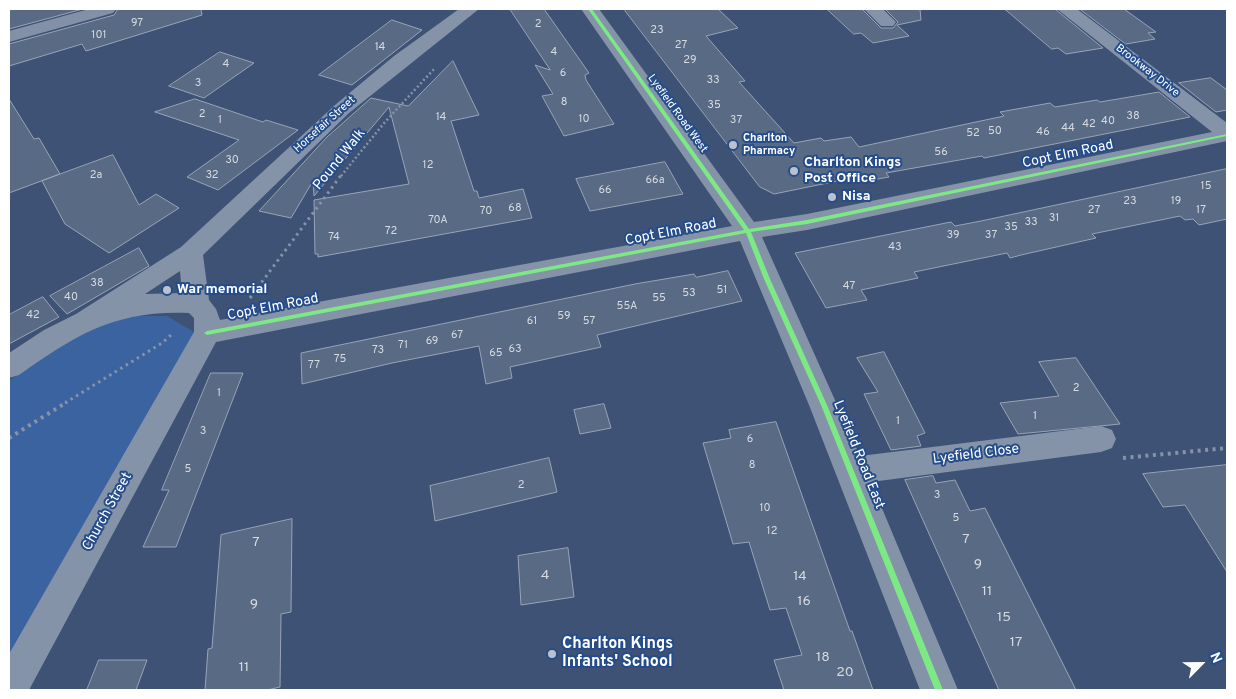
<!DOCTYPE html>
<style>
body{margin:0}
#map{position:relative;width:1236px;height:699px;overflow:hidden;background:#3d5274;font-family:Overpass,sans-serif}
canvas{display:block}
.frame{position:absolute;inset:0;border:10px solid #fff;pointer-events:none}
.north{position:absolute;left:1176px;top:639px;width:50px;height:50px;-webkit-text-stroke:4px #264d8b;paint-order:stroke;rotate:67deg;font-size:14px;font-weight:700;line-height:20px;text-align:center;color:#fff}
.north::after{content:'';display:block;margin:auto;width:18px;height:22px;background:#fff;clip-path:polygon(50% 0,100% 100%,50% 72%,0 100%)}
</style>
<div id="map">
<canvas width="1236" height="699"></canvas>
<div class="frame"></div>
<div class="north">N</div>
</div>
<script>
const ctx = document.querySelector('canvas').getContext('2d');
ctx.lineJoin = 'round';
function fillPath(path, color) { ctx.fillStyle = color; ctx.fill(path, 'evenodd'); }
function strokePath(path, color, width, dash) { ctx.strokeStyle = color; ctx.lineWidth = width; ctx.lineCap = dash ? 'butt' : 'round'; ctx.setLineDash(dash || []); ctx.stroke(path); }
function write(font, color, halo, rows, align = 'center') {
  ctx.font = font + ' Overpass,sans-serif'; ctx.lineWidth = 4; ctx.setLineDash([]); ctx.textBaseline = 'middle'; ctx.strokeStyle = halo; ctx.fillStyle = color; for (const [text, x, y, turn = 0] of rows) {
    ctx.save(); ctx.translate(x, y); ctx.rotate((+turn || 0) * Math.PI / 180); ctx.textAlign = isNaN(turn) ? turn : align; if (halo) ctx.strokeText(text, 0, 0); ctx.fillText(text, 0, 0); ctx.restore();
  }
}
fillPath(new Path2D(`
 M131,316h36l27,16 -16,41 -169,300v-292l76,-54z`), '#3b63a0');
const building = new Path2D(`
 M9,9h74l-74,20z
 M118,9h83l1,6 -116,36 -4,-7 -73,22v-22l105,-29z
 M510,9h34l45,64 -4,2 1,5 28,44 -50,12 -22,-40 11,-2 -18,-29 15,5z
 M624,9h94l20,19 -32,8 39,45 -6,1 55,61 27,-5 3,3 27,-4 8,10 145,-31 -4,-4 50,-9 5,4 42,-7 3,2 59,-10 31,25 -206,41 -2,-2 -96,17 3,4 -28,5 -4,-5 -83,17 -14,-7z
 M827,9h35l19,19h12l5,-6 -13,-13h35l1,11 -24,5 12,11 -36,7 -12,-10 -7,1z
 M1005,9h50l48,39 -37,6 -8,-6 -6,1z
 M1080,9h44l32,23 -8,1 7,6 -29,5z
 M392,20l30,10 -70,55 -33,-10z
 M220,52l34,11 -50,35 -35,-12z
 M453,61l26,54 -28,6 23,70h3l2,7 44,-9 9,29 -214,39v-3h-3l-1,-54 95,-16 -20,-77 -75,89 -1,-15 -22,37 -32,-7 68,-74 44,-39 37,8z
 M1211,78l16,12v20l-11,2 -37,-29z
 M9,99l25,40 5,-1 21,36 -51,19z
 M195,99l68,23 3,-2 32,10 -80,60 -31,-13 52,-37 -84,-28z
 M113,155l26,50 17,-11 23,14 -70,45 -44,-29 -23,-43z
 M665,162l18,32 -93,17 -14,-32z
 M1227,169v50l-28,6 -6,-6 -8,1 -5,-4 -88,18 4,4 -75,17 -11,3 -3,-5 -93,19 4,6 -57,12 6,10 -41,8 -31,-55 156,-31 4,4 26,-5z
 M139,248l10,18 -82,48 -17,-18z
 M728,271l14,30 -145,34 4,12 -91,20 2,11 -26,6 -7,-38 -87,17 -90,21 -1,-31 334,-69 59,-10 2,3z
 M43,297l16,20 -50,27v-29z
 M884,352l41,81 -8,3 4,10 -30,4 -27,-56 14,-2 -21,-34z
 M1076,358l44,66 -102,10 -18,-31 59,-7 -20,-34z
 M211,373h32l-67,174h-33l26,-57h-7z
 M604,404l7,24 -31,6 -6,-24z
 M776,422l74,209h2l21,59h-89l-10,-30 28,-5 -16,-47 -16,2 -21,-68 -16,2 -30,-101 28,-5 -2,-8z
 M549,458l8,34 -122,29 -5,-35z
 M1227,465v107l-42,-67 -22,2 -20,-33z
 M933,476l3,7 19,-3 15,31 15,-3 91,182h-77l-94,-210z
 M292,519l-1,93 -10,2 -1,73 -13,3h-62l3,-41 4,-1 9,-113z
 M568,548l6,49 -53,8 -3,-49z
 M99,660h48l-11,30h-49z`);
fillPath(building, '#586a84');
strokePath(building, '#98a4b7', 1);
strokePath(new Path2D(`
 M341,176l44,-54 50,-54`), '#8493a8', 2.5, [2, 2.5]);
strokePath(new Path2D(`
 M250,298l92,-124
 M65,403l97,-60 10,-9`), '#8493a8', 3, [2.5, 4]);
strokePath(new Path2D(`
 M9,438l58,-36
 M1123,458l104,-10`), '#8493a8', 4, [3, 4.5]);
fillPath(new Path2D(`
 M459,9h20l-130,104 -146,142 6,45 7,9 4,11 512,-94 -151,-217h18l155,213 53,-8 405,-82 -155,-123h20l150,114v18l-420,89 -45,7 98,219 241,-30 11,4 4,9 -4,9 -11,4 -230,30 87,208h-38l-111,-285 -69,-164 -524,101 -187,348h-20v-36l185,-322v-14l-5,-5c-73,-3 -112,21 -170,62l-10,3v-25l35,-23 32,-16 105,-67 154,-142 59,-49zM180,271l2,22 -37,1z
 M864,9h19l13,13 -3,4h-12z`), '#8493a8');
fillPath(new Path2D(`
 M89,9h27l-3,4 -104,29v-11z`), '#8391a7');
fillPath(new Path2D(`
 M588,9h4l157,220 58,-9 420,-86v2l-420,88 -56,8 19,47 57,126 116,285h-8l-114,-285 -57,-126 -18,-46 -539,102 -3,-2 3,-2 537,-101z`), '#7ce984');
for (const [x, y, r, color] of [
 [733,145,5,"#bbc2ce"],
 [794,171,5,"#bbc2ce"],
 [832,197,5,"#bbc2ce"],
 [167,290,5,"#bbc2ce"],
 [552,654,5,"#bbc2ce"]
]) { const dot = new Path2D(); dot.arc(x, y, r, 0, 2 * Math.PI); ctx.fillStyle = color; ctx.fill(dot); strokePath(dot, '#264d8b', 2); }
write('11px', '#d5dae0', null, [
 ["97",137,24],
 ["2",538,25],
 ["23",657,31],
 ["101",99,36],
 ["27",681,46],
 ["14",380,48],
 ["4",554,53],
 ["29",690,61],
 ["4",226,65],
 ["6",563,74],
 ["33",713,81],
 ["3",198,84],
 ["8",564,103],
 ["35",714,106],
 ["2",202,115],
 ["38",1133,117],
 ["14",441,118],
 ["10",584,120],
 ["1",220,121],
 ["37",736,121],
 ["40",1108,122],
 ["42",1089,125],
 ["44",1068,129],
 ["50",995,132],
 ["46",1043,133],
 ["52",973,134],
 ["56",941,153],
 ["30",232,161],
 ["12",428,166],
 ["2a",96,176],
 ["32",212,176],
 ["66a",655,181],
 ["15",1206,187],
 ["66",605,191],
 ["23",1130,202],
 ["19",1176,202],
 ["68",515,209],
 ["27",1094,211],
 ["17",1201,211],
 ["70",486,212],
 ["31",1054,219],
 ["70A",438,221],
 ["33",1031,223],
 ["35",1011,228],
 ["72",391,232],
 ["39",953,236],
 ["37",991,236],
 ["74",334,238],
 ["43",895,248],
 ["38",97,284],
 ["47",849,287],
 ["51",722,291],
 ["53",689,294],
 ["40",71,298],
 ["55",659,299],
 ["55A",627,307],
 ["42",33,316],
 ["59",564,317],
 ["61",532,322],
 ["57",589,322],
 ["67",457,336],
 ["69",432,342],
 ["71",403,346],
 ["63",515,350],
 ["73",378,351],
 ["65",496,354],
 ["75",340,360],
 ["77",314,366],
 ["2",1076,389],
 ["1",219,394],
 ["1",1035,417],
 ["1",898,422],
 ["3",203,432],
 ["6",750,440],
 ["8",752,466],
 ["5",188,470],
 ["2",521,486],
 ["3",937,496],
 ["10",765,509],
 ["5",956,519],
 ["12",772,532]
]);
write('11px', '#fff', '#264d8b', [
 ["Brookway Drive",1147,71,38],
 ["Lyefield Road West",677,114,54],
 ["Horsefair Street",325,125,-42]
]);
write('bold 11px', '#fff', '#264d8b', [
 ["Charlton",743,139],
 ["Pharmacy",743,152]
], 'left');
write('14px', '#fff', '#264d8b', [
 ["Copt Elm Road",1068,155,-12],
 ["Pound Walk",340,160,-51],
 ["Copt Elm Road",671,233,-11],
 ["Copt Elm Road",273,308,-11],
 ["Lyefield Road East",858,455,68],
 ["Lyefield Close",976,455,-7],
 ["Church Street",108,512,-61]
]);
write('bold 14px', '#fff', '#264d8b', [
 ["Charlton Kings",804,163],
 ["Post Office",804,179],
 ["Nisa",842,197],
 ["War memorial",177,290]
], 'left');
write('14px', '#d5dae0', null, [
 ["7",966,540],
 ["7",256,543],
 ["9",978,565],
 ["4",545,576],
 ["14",800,577],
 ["11",987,592],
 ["16",804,602],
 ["9",254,605],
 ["15",1004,618],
 ["17",1016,643],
 ["18",823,658],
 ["11",244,668],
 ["20",845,673]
]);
write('bold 16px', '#fff', '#264d8b', [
 ["Charlton Kings",562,645],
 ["Infants' School",562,663]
], 'left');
</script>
